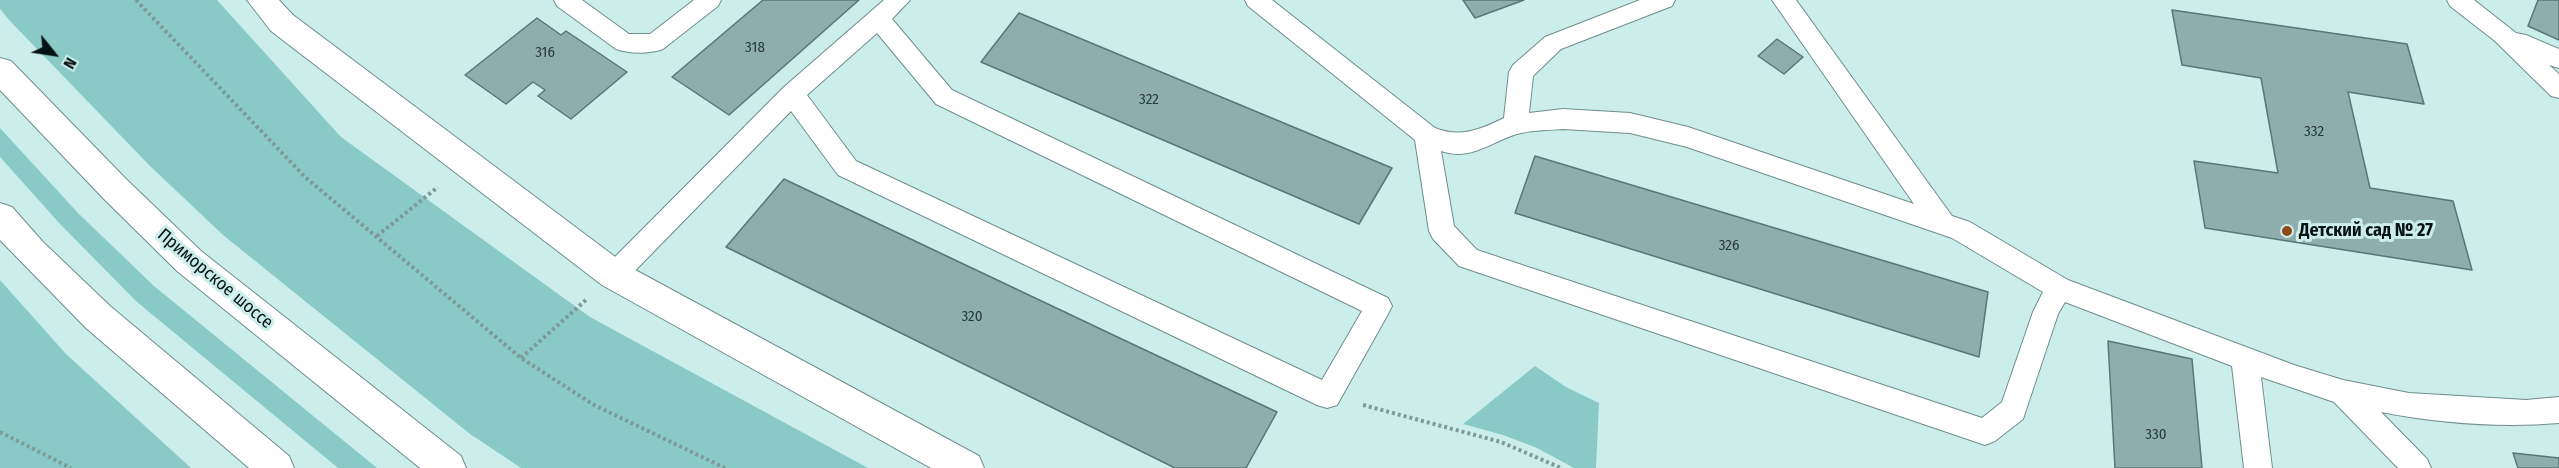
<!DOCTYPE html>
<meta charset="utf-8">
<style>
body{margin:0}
#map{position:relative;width:2559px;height:468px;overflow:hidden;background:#cbeeeb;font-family:"Fira Sans Condensed",sans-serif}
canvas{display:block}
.north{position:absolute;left:24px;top:24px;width:60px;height:60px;-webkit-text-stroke:4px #cbeeeb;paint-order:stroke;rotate:120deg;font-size:16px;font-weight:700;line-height:24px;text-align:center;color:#071313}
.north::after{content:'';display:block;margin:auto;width:21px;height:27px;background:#071313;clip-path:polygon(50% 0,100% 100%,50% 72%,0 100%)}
</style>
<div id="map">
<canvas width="2559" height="468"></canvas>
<div class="north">N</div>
</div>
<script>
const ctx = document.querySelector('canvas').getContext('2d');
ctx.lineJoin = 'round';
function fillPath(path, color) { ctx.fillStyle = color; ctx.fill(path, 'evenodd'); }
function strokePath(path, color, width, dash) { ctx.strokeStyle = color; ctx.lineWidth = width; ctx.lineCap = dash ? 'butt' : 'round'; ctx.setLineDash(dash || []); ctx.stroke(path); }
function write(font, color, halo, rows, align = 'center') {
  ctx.font = font + ' "Fira Sans Condensed",sans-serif'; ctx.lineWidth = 6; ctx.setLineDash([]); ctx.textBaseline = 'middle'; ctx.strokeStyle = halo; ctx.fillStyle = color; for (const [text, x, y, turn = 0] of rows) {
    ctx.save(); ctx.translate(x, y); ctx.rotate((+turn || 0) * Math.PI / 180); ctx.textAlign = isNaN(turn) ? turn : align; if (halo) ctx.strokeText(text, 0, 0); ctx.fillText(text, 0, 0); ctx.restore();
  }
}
fillPath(new Path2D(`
 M0,0h217l124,137 249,180 278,151h-347l-51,-34 -247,-199 -73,-69 -140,-145 -10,-12z
 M0,128l78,85 76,73 223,182h-39l-201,-166 -76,-77 -61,-68z
 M0,280l66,74 125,114h-191z
 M1535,366l31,21 33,16 -3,65h-22l-37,-20 -34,-13 -40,-11z`), '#89cac7');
const building = new Path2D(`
 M763,0h96l-130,115 -57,-38z
 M1463,0h61l-49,18z
 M2538,0h21v40l-31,-14z
 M2172,10l235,34 17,60 -76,-12 22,96 83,13 19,69 -267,-42 -11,-67 84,12 -17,-95 -79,-13z
 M1019,13l373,155 -33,56 -378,-162z
 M537,18l24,17 5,-4 61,41 -56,47 -33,-23 7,-6 -12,-8 -27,22 -41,-29z
 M1777,39l26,18 -19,17 -26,-18z
 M1535,156l453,136 -9,65 -464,-144z
 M784,179l344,163 149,70 -31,56h-71l-449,-221z
 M2108,341l84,18 10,109h-87z
 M2513,453l46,5v10h-41z`);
fillPath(building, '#8daeac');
strokePath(building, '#587775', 1.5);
const lane = new Path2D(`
 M554,0h28l47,34h21l44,-34h27l-3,6 -55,43c-14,5 -33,5 -47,0l-59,-43z
 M884,0h26l-18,19 60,71 436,208 4,8 -4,8 -51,91 -10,3 -10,-3 -479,-230 -47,-64 -168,172 -9,3 -9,-3 -4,-8 4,-8 179,-180zM877,33l59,71 426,207 -40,69 -466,-219 -49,-66z
 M1245,0h27l163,128c25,10 45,2 69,-10l5,-46 4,-7 32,-28 95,-37h35l-3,6 -111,43 -28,27 -4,37 34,-4 67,4 58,14 226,77 -142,-204h24l156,216 18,6 98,58 226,85 49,15 66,13 117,7 33,-3v26c-58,5 -121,0 -178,-11l46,47 4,9h-33l-64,-66 -73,-25 11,91h-28l-12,-102 -167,-64 -7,12 -35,105 -28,22 -10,4 -526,-179 -26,-27 -4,-8 -14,-91 -167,-134zM1563,129l67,4 57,14 265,91 91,54 -10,20 -31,90 -20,16 -505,-168 -23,-24 -13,-75c32,11 53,-12 80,-18 14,-3 28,-3 42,-4z
 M2447,0h27l42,33 10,2 33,14v19l-10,-3 10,9v24l-8,-2 -56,-55 -45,-35z`);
const street = new Path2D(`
 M247,0h32l14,15 333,250 353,191 5,12h-53l-329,-183 -331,-254z`);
const highway = new Path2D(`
 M0,58l11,3 115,118 75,72 260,205 5,12h-46l-243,-197 -73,-72 -104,-109z
 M0,203l12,4 31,35 67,64 179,150 5,12h-45l-163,-140 -86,-88z`);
strokePath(lane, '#6e8e8c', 2);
strokePath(street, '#6e8e8c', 2);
strokePath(highway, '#6e8e8c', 2);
strokePath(new Path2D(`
 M136,0l169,177 216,181 73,47 131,63
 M377,236l61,-49
 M521,358l65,-58
 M1363,405l138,37 60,26
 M0,432l71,36`), '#7f9997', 4, [3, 3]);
fillPath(lane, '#fff');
fillPath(street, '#fff');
fillPath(highway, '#fff');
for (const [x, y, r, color] of [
 [2287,231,6,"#8d4c17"]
]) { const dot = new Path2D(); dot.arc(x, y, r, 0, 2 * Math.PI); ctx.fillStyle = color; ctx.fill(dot); strokePath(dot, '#cbeeeb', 2); }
write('15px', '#283a39', null, [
 ["318",755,48],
 ["316",545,53],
 ["322",1149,100],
 ["332",2314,132],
 ["326",1729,246],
 ["320",972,317],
 ["330",2156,435]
]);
write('bold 18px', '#071313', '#cbeeeb', [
 ["Детский сад № 27",2299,231]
], 'left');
write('18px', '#071313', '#cbeeeb', [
 ["Приморское шоссе",215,279,40]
]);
</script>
